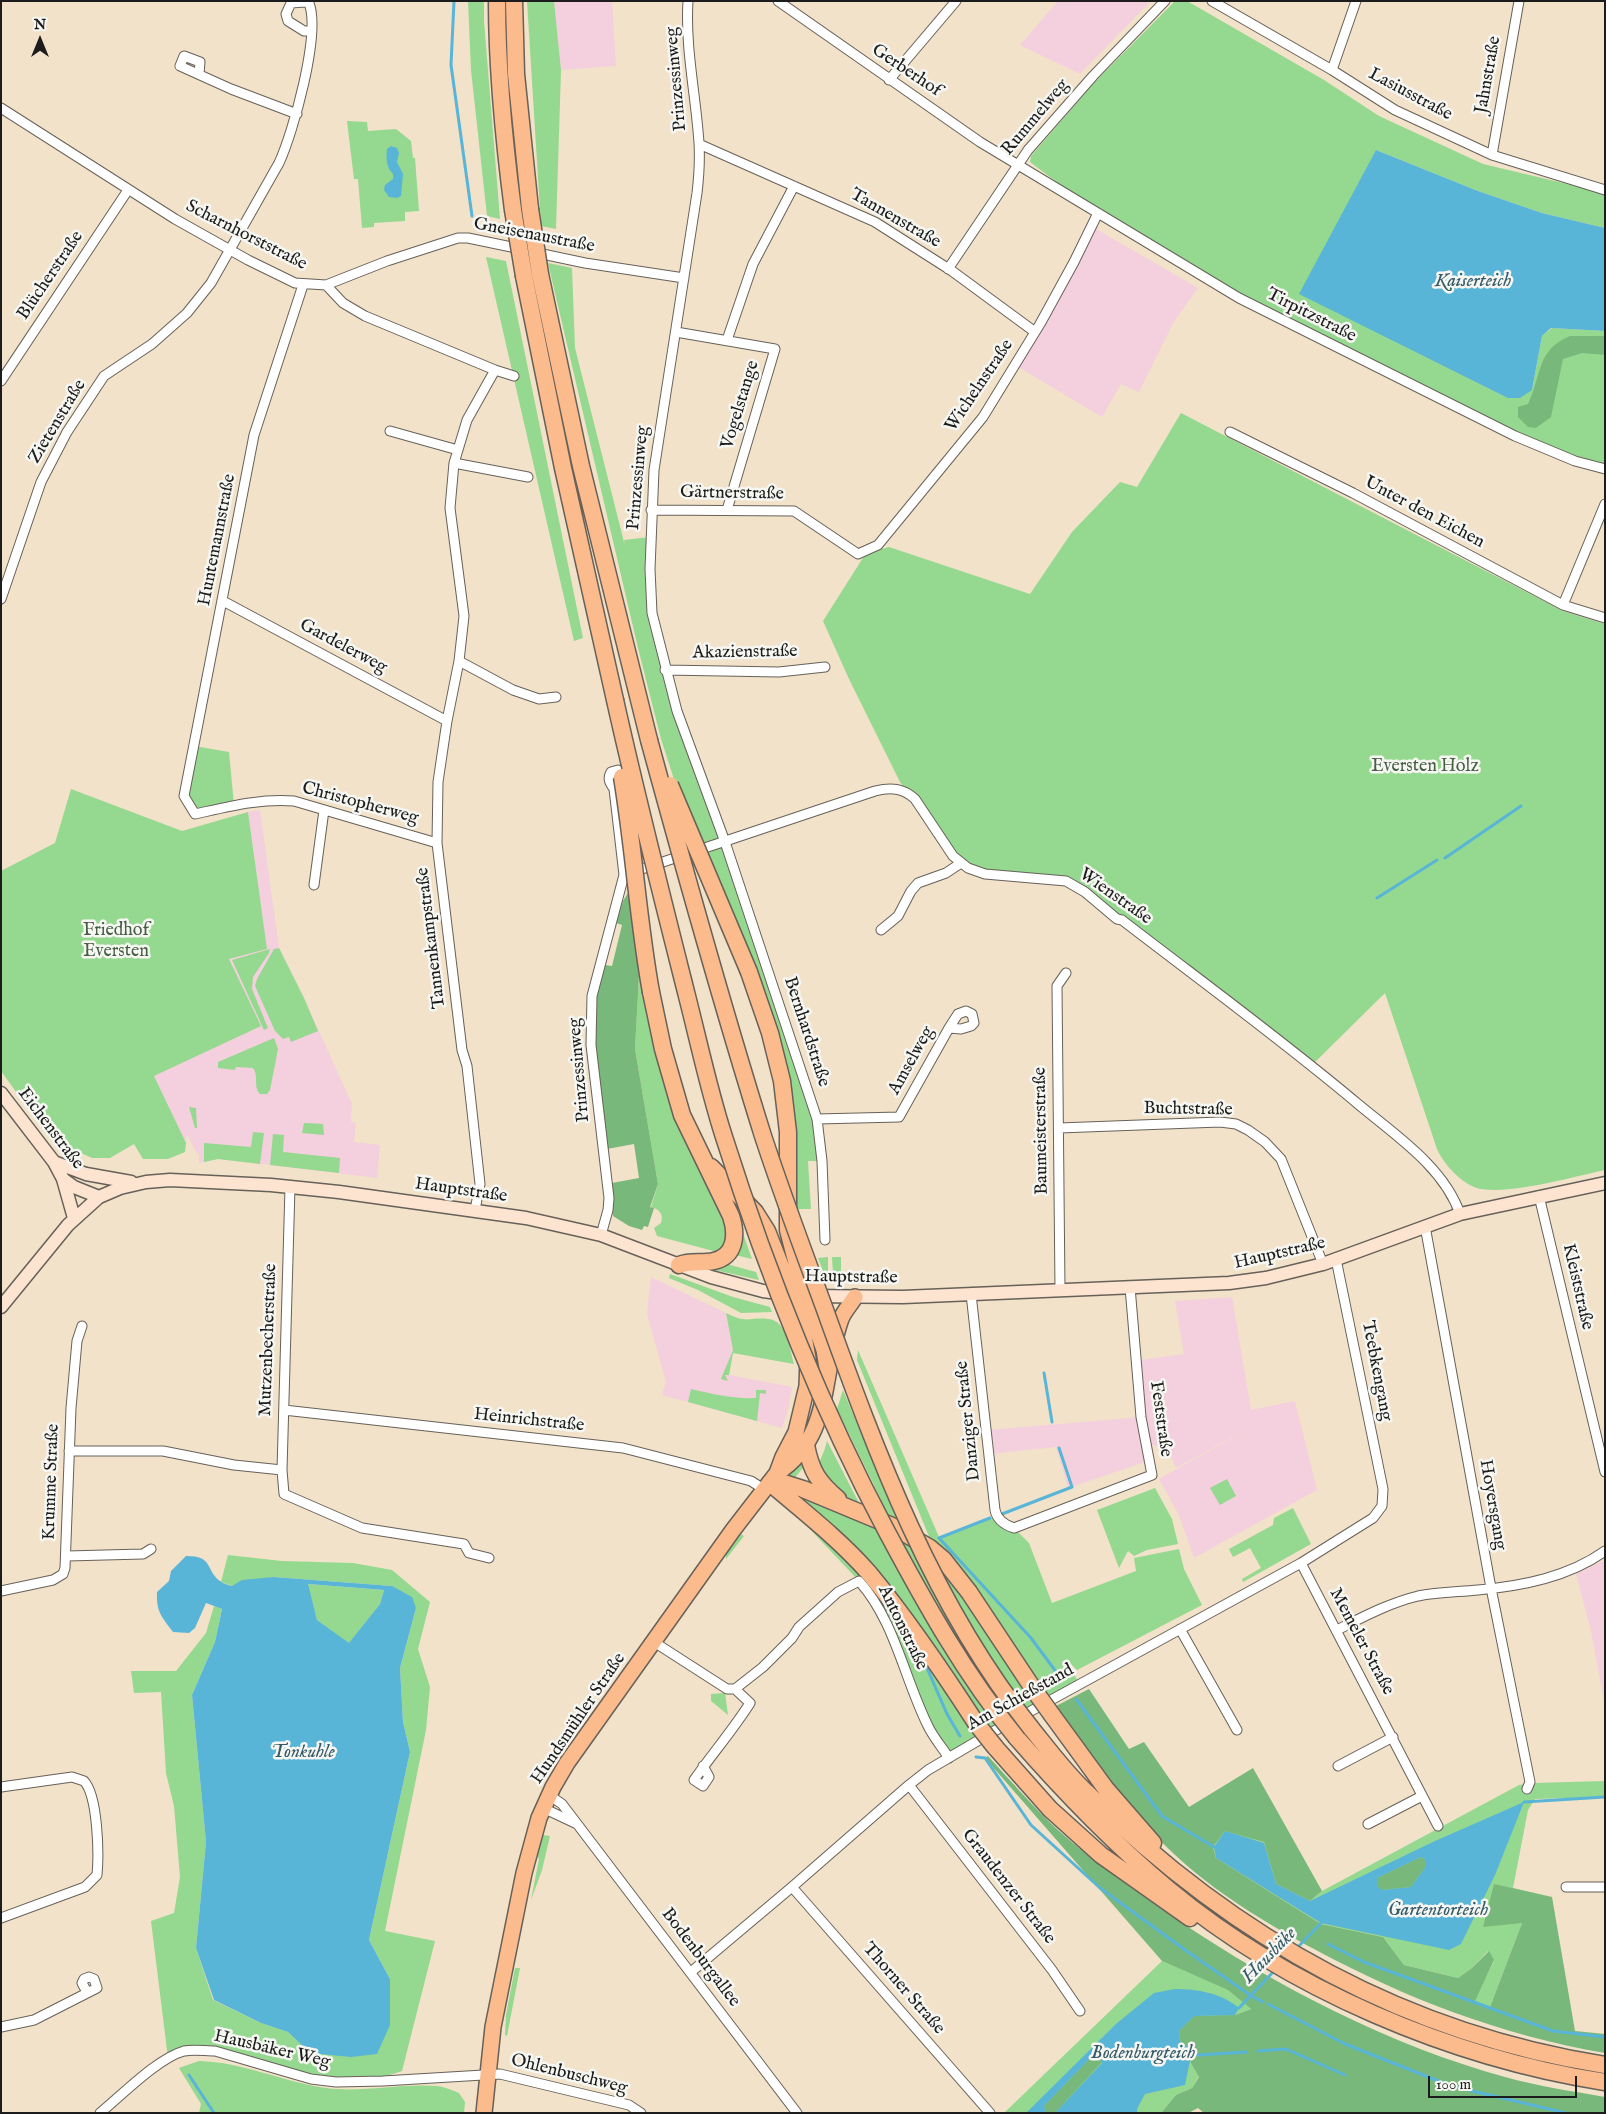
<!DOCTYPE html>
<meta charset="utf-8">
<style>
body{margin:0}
#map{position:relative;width:1606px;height:2114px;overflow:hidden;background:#f1e2c9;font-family:"IM FELL English",serif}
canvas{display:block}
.frame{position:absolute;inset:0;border:2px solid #1c1c1c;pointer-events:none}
.north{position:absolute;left:15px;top:15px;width:50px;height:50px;-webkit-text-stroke:4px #f6f6f2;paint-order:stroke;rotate:0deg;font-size:14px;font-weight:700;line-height:20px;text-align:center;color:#1c1c1c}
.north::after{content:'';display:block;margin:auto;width:18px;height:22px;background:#1c1c1c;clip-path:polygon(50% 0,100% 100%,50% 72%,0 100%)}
.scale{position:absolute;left:1428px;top:2076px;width:149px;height:22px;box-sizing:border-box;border:2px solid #1c1c1c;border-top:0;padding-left:6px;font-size:15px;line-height:18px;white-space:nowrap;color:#1c1c1c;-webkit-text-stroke:4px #f6f6f2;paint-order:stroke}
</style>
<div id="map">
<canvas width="1606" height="2114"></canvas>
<div class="frame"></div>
<div class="north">N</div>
<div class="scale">100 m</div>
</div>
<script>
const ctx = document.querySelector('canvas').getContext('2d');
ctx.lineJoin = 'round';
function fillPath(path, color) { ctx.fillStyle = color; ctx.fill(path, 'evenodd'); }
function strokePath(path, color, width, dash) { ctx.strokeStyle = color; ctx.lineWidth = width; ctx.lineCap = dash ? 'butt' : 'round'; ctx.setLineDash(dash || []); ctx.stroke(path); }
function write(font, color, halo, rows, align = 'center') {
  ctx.font = font + ' "IM FELL English",serif'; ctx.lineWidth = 5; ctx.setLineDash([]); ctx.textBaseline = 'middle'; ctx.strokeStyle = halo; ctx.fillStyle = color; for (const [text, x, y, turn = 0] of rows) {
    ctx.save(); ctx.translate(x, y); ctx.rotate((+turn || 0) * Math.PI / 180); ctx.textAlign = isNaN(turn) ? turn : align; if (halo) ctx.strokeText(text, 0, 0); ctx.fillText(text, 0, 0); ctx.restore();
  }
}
fillPath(new Path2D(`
 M554,1h58l4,65 -55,4z
 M1058,1h93l-71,73 -60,-29z
 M1091,226l107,62 -25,35 -34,69 -18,-8 -19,33 -87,-52z
 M260,810l19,138 25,50 48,106 -1,18h5l-2,20 26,3 -3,33 -147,-18 -12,-1 -19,4v-9h-2l-10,-20 -1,9 -33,-67 107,-50 -31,-67 38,-10 -19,-137z
 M651,1277l75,36 7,37 -4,25 63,12 -4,23 -6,18 -120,-33 4,-13 -19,-68z
 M1232,1297l19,113 44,-9 22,89 -123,68 -15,-43 -20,-36 102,-57 -85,46 -6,-14 -26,-14 4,21 -80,27 -12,-41 -67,7 -2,-24 154,-13 -7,-56 50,-7 -9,-53z
 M1605,1560v146l-14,-75 -15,-57z`), '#f4cfdd');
fillPath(new Path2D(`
 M468,1h16v20l16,198 -13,-3 -16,-146z
 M527,1h27l7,69 -5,159 -15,-3z
 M1175,1h12l137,79 55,36 104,48 122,29v35l-63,-15 -64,-22 -102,-41 156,240 10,-54 10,-8 53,3v138l-30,-8 -311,-149 -166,-99 -68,-51 1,-6 63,-73z
 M347,121l20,1 1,9 28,-2 15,12 2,17h2l4,53 -14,1v9l-31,2v4l-12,1 -4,-49h-4z
 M486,257l20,4 77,377 -9,3z
 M548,263l24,5 3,80 50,198 -1,-6 26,-3v32l10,81 157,469 5,42h-14l3,48h-20l-9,-128 -90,-246 -31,-96 -23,-91z
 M1181,413l382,198 42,13v546c-30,6 -104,28 -131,17 -16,-7 -30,-23 -37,-38l-52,-156 -73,72 -235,-178 -109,-19 -68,-86 -51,-103 -26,-58 43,-68 23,-6 141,47 42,-62 48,-50 17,5z
 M194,746l35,6 5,53 -39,9c-14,-21 -6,-45 -1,-68z
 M71,789l111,42 66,-19 19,137 -38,10 32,67 -107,50 32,67 -1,9 -17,7h-25l-9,-15 -24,14h-18l-42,-19 -49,-68v-200l54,-28z
 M279,948l25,50 14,33 -27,11 -2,-5 -6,2 -8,-8 -20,-45 2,-7 17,-30z
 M270,949l-1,4 -16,24 -1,12 16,39 -4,2 -32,-70z
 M639,975l13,61 15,53 63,142 -9,22 -64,-17 -3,-8 7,-5c3,-9 -2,-14 -10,-16l7,-23 -23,-135z
 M274,1038l4,11 -8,41 -3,4h-7c-7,-7 -1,-18 -7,-26l-17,-1 -1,3 -17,-2v-6z
 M189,1107l7,1 1,20h-2z
 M304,1123l19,1 1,11 -22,-2z
 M253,1132l11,1 -4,31 -42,-5 -14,3v-19l47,4z
 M273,1134l11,1 -1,17 57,6 -1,15 -69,-8z
 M740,1225l12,34 -17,-4z
 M828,1257v18l-4,-1 -6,-16z
 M832,1257h9v20l-8,-3z
 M723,1263l33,9 3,8 -53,-12z
 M670,1274l63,23 37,10 2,5 -31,1 -43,-23 -29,-12z
 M726,1313c22,11 21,4 42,6 19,1 22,31 26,45l-61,-11 -4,22h-4l3,6 -7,-2 12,-29z
 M858,1350l81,187 57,-20 18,11 15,15 23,60 84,-32 -2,-13 45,-9 5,20 18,36 -125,65 -9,-9 11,23 -130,74 -21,-32 -31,-77 -38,-68 -70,-74 -3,1c17,-21 35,-41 41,-67l32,62 31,15 -53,-109 6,-19 54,130 33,19 -73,-179z
 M691,1389c21,5 43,10 65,9v-8h10v4l-6,-1 -3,28 -69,-19z
 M804,1456l2,8 -12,15 -8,-4z
 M1227,1479l9,17 -16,9 -10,-17z
 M1155,1488l17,31 6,25 -31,6 -13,6 -6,-5 -9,17 -22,-58z
 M1293,1508l18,36 -68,38 -1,-3 19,-11 -11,-20 -17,9 -4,-8 44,-24 1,-7z
 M741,1534l3,2 -18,23v-6z
 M228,1555l54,6 71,2 39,7 38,32 -12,47 12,38 -4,43 -41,201 50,10 -33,130 -32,10 -34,1 -136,-32 -32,8 -17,-137 23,-8 6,-36 -6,-71 -8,-33 -5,-81 -27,1 -3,-22h45l30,-38 8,-27 8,3 -7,33 -23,53 14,147 -10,106 17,52 48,23 27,9 22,21 80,-74 -21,-39 41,-188 -7,-30 -3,-54 16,-60 -24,-22 -118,-9 -42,9 -11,-4z
 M307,1584l77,6 -4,14 -31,40 -32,-24z
 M725,1693l3,22 -17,-14v-7z
 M1605,1781v16l-70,2 -7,11 -15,78 39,9 -58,-12 28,38 -32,84 -16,-6 20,-40 -6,-10 -16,17 -14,10 -54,-13 -21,-28 -62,-13 -105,-66 -3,-11 12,-17 39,12 12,42 34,17 12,-10 197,-106 14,-2z
 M543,1835l7,1 -8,34 -11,30 8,-41 -2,-4z
 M1162,1961l67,29 22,19 -16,6 -43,73 -16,7 -15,18h-157z
 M515,1968h5l-13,68 -2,-1 1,-20z
 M199,2061c44,1 84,21 127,27 37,5 74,-5 111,-2 7,1 15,4 22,7l6,9 -1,11h-265l2,-9 -22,-36z`), '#95d88f');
fillPath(new Path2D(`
 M1570,336h35v19l-23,-2 -19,6 -12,58 -15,11 -8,-1 -10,-10v-10l10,-3c14,-29 8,-54 42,-68z
 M628,893l11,82 -4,74 23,135 -8,23 4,1 -6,19 -4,-1 -2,4 -13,-4 -16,-10 -1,-33 27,-5 -5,-34 -27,5 -15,-120 1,-20 12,-44 7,1 10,-41 -6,-2 7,-22z
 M1089,1689l40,60 15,-7 45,65 64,-39 69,123 -12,10 -34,-17 -12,-42 -39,-11 -12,16 3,11 105,66 62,13 21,28 54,13 14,-10 17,-17 5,9 -19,41 15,6 32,-84 -39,4 11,-43 58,13 23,134 30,3v19c-104,-18 -198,-54 -291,-104 -50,-27 -98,-56 -140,-95 -46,-44 -82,-96 -118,-148z
 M988,1756c23,25 45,51 70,74 38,34 79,62 121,91 99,66 210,124 326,156 32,9 66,14 100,20v16h-401l-6,-5 -10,5h-27l15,-18 16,-7 7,-11 -9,-16 8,-6 -18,-14 -1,-10 15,-15 41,-1 16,-6 -23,-19 -66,-29 -177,-203z
 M1421,1857l5,4v5l-15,21 -30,3 -4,-4v-8z
 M1094,2054l6,2 2,6 -47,51h-9l-2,-7z`), '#78b87a');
fillPath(new Path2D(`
 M391,146l6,2 2,5 -2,9 6,12 -2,22 -4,2 -8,-1 -5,-7 1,-5 8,-6v-5c-7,-7 -7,-16 -6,-25z
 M1376,150l102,41 64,22 63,15v103l-54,-3 -9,8 -10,54 -12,8h-12l-209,-104z
 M186,1556c28,0 19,14 34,25 4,3 8,4 12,5l10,-6 32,-3 118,9 20,11 4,11 -16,60 3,54 7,30 -41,188 21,39v46l-13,29 -26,3 -41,-4 -22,-21 -27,-9 -47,-23 -18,-52 10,-106 -14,-147 23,-53 7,-33 -16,-6 -11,25 -6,5 -16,-1c-11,-15 -17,-20 -16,-40l12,-11 2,-10zM308,1584l76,6 -4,14 -31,39 -32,-23z
 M1524,1802l-29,73 -34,69 -12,6 -128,-27 -105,-65 -2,-11 11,-16 39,12 12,41 34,17 125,-60zM1421,1857l5,4v5l-15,21 -29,3 -5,-4v-8z
 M1175,1989c22,0 47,4 64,19l-4,7 -41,1 -15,15 1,10 18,14 -8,6 -5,24 -40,9 -8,15v4h-82l47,-50 -2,-7 -6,-2 -50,52 2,7h-20l90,-89 38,-31z`), '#59b5d7');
strokePath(new Path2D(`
 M454,1l-3,64 21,151
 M1445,858l76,-52
 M1377,898l60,-38
 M1044,1373l8,49
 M1002,1514l70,-27 -13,-39
 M990,1518l-51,20 92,100 26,35
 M927,1668l20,46 13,22
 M1076,1699l86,117 52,31
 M976,1757l9,1 46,67 69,63 88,64 62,43 13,7
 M1524,1802l81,-5
 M1328,1944l36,18 189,69 52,6
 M1297,1948l24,-25
 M1268,2004l77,40 106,42 115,27
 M1239,2008l36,-38
 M1258,2051l28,-2 59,26
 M1198,2055l48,-3
 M189,2075l25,38`), '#59b5d7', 3);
const street = new Path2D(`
 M688,1c-3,47 8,95 11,142 1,17 0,33 -2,50l-43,277 -4,99 2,44 25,98 48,131 92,277 5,42 3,79
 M778,1l202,141 259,156 276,138 60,25 30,8
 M1212,1l120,69 63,40 97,45 113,35
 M1332,70l24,-69
 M199,74l1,-12 -16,-6 -4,10 51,23 66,25
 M889,80l67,-79
 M1,108l174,111 73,41 47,23 31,2 61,-24 71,-23h10l53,11
 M699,144l176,78 77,49 83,61
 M1492,155l27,-154
 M533,252l52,11 99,15
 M948,269l80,-119 65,-74 72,-75
 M303,285l-49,150 -70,361 11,18c32,-7 66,-16 99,-13l143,42
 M326,285l17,18 22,13 130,54 19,6
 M676,332l99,17 -48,161
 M727,340l26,-76 41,-78
 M1,381l127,-191
 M390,431l68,19
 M1230,432l123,61 210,112 42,13
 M454,463l74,14
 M651,510l143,1 64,43 20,-9 105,-128 57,-93 34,-62 24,-49
 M1,599l40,-117 26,-50 37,-56 48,-32 35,-31 24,-30 68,-120c14,-30 42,-129 30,-160l-4,-1 -14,1 -5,11 2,7 16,10h7
 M223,601l224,120
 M1563,605l42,-101
 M459,661l54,29 26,9 17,-2
 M665,670l114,2 46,-5
 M624,875l251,-84c16,-4 28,-3 40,8l38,57 15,12 17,6 81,7 19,11 32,27 5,1c79,61 160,120 236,184 37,31 86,63 102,110
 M314,885l10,-75
 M881,930l17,-14 13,-25 7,-8 28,-10 15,-10
 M817,1119l82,-2 50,-89 9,-14 8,-3 6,3 2,9 -3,3 -10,3 -12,-1
 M1059,1128l161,-6 16,2 12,6 17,12 16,17 42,105
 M290,1187l-8,283 2,24 78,34 102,16 5,9 20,5
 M1539,1196l66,276
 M475,1210l5,-26 -13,-118 -5,-16 -25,-207 1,-61 9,-61 12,-60 5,-45 -14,-108 4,-45 13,-43 28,-50
 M1425,1226l66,362 39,194 -3,7
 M601,1235l7,-25 1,-12 -18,-153 1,-49 32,-121 -10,-86 9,-13 -5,-6 -7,2c-4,7 -1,11 3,17
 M1060,1290l-3,-304 9,-13
 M971,1294l24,216c2,10 10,15 19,18l138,-53 -11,-58 -11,-130
 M284,1410l339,38 128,33 14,9
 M69,1451h94l71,14 48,5
 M67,1556l76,-2 8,-5
 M1301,1563l137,263
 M1,1591l52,-11 10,-6 2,-6 6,-160 6,-67 5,-15
 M1180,1629l57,101
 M1337,1630c26,-13 52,-27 81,-34 20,-4 40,-4 60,-6 44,-4 91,-13 127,-39
 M654,1642l73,47h8
 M1020,1717l281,-154 72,-45 9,-12 1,-17 -47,-230
 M703,1766l6,11 -6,9 -9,-6c18,-26 39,-50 56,-77l-15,-14 28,-22 29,-29 7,-11 39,-35 21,-11c36,40 45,97 69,145 5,11 14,21 21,32
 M1338,1766l55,-29
 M909,1785l143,185 28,41
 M1,1787l71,-10 12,4c14,15 15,73 13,94l-12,12 -84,31
 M549,1795l13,9 235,309
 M543,1808l34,16
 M1368,1824l54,-28
 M792,1887l198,226
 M1566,1887h39
 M691,1972l101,-85 117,-102 19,-15 80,-47
 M1,2027l33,-7 63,-32 -3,-9 -5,-2 -5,2 -2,4 5,9
 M100,2113c22,-18 58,-55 84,-62 10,-2 21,0 31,0l96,28 25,3 47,-1 117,-7 129,31 12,8`);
const secondary = new Path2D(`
 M1,1093l53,69 9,17 11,8 25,10
 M54,1162l32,12 45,8
 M63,1179l11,39
 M812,1296l91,1 326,-14 37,-5 57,-14 137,-50 145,-31
 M1,1307l67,-82 31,-28 21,-9 26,-6 24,-2 101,5 68,7 187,26 75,17 110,42 52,14 22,3`);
const primary = new Path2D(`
 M805,1295l19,55 3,18
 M777,1473c56,-36 44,-99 64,-154 3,-8 10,-15 14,-22
 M484,2113l9,-86 31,-154 15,-55 14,-31 14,-24 166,-233 44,-57 6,-16 13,-25 11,-46 1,-28 -6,-32 -10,-31`);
const highway = new Path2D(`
 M497,1c0,70 7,140 16,209
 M514,1l2,73 14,135
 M540,274l41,192 68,274
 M524,276l39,192 52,232
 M749,972l21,61 12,48 6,51v98l17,65
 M651,992l12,57 19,66 49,101c6,18 5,40 -17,45 -13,3 -22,-1 -35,4
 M711,1167l44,45 12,19 25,64
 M806,1445c5,26 12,37 32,54
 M770,1483l11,-1 22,7 89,37 38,22 13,11 26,33 65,98
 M770,1483c34,29 69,56 99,90 39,47 74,99 107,150
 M1052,1715l54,74 47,54
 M1031,1728c17,21 34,44 54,63 145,144 317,242 520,274
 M1016,1737c47,54 96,105 152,152 120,100 283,169 437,193
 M995,1747l55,62 51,46 89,63`);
strokePath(street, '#676159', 11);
strokePath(secondary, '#676159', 15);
strokePath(primary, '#676159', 18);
strokePath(highway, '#676159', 19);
strokePath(street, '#fff', 9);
strokePath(secondary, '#fde4d1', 12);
strokePath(primary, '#fbbb8c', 15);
strokePath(highway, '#fbbb8c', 16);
const highwayBridge = new Path2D(`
 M530,209l10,65
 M513,210l11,66
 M615,700c22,99 47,197 72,296 12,47 22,95 37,141 43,136 96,269 163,395 38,71 78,143 129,205
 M649,740c36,132 73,265 114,396 19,58 40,114 61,171 53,148 108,297 207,421
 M622,777c12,72 16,144 29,215
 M670,785l79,187
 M1034,1690l18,25
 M976,1723l19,24`);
strokePath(highwayBridge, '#676159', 19, []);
strokePath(highwayBridge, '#fbbb8c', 16);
write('18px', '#1c1c1c', '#f6f6f2', [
 ["Gerberhof",906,71,34],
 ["Jahnstraße",1489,75,-80],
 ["Prinzessinweg",677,79,-95],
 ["Lasiusstraße",1410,95,28],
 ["Rummelweg",1036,118,-50],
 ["Tannenstraße",895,219,30],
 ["Scharnhorststraße",246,236,27],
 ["Gneisenaustraße",534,236,11],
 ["Blücherstraße",51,276,-56],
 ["Tirpitzstraße",1311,316,27],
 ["Wichelnstraße",980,386,-56],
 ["Vogelstange",741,405,-73],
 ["Zietenstraße",58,422,-59],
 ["Prinzessinweg",639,478,-85],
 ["Gärtnerstraße",732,494,1],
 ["Unter den Eichen",1424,513,28],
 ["Huntemannstraße",218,540,-79],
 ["Gardelerweg",343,647,28],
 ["Akazienstraße",745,653,-1],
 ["Christopherweg",360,804,15],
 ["Wienstraße",1115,897,35],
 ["Tannenkampstraße",432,938,-97],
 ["Bernhardstraße",806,1032,72],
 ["Amselweg",912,1061,-61],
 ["Prinzessinweg",580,1070,-95],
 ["Buchtstraße",1188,1110,1],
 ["Eichenstraße",50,1129,53],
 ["Baumeisterstraße",1042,1131,-91],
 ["Hauptstraße",461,1191,8],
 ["Hauptstraße",1280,1254,-13],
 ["Hauptstraße",851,1278,1],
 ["Kleiststraße",1577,1287,77],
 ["Mutzenbecherstraße",269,1340,-88],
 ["Teebkengang",1376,1371,79],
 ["Feststraße",1160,1419,82],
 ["Heinrichstraße",529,1421,6],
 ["Danziger Straße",969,1421,-96],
 ["Krumme Straße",52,1482,-88],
 ["Hoyersgang",1492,1505,80],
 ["Antonstraße",902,1628,64],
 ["Memeler Straße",1361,1642,62],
 ["Am Schießstand",1021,1698,-29],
 ["Hundsmühler Straße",579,1719,-56],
 ["Graudenzer Straße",1008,1887,52],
 ["Bodenburgallee",700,1958,53],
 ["Thorner Straße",903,1989,49],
 ["Hausbäker Weg",272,2050,13],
 ["Ohlenbuschweg",569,2075,14]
]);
write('18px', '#465e44', '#f6f6f2', [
 ["Eversten Holz",1425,767],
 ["Friedhof",116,931],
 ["Eversten",116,952]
]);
write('italic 19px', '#345967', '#f6f6f2', [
 ["Kaiserteich",1473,282],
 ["Tonkuhle",303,1753],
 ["Gartentorteich",1438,1911],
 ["Hausbäke",1270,1956,-46],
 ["Bodenburgteich",1143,2054]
]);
</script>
